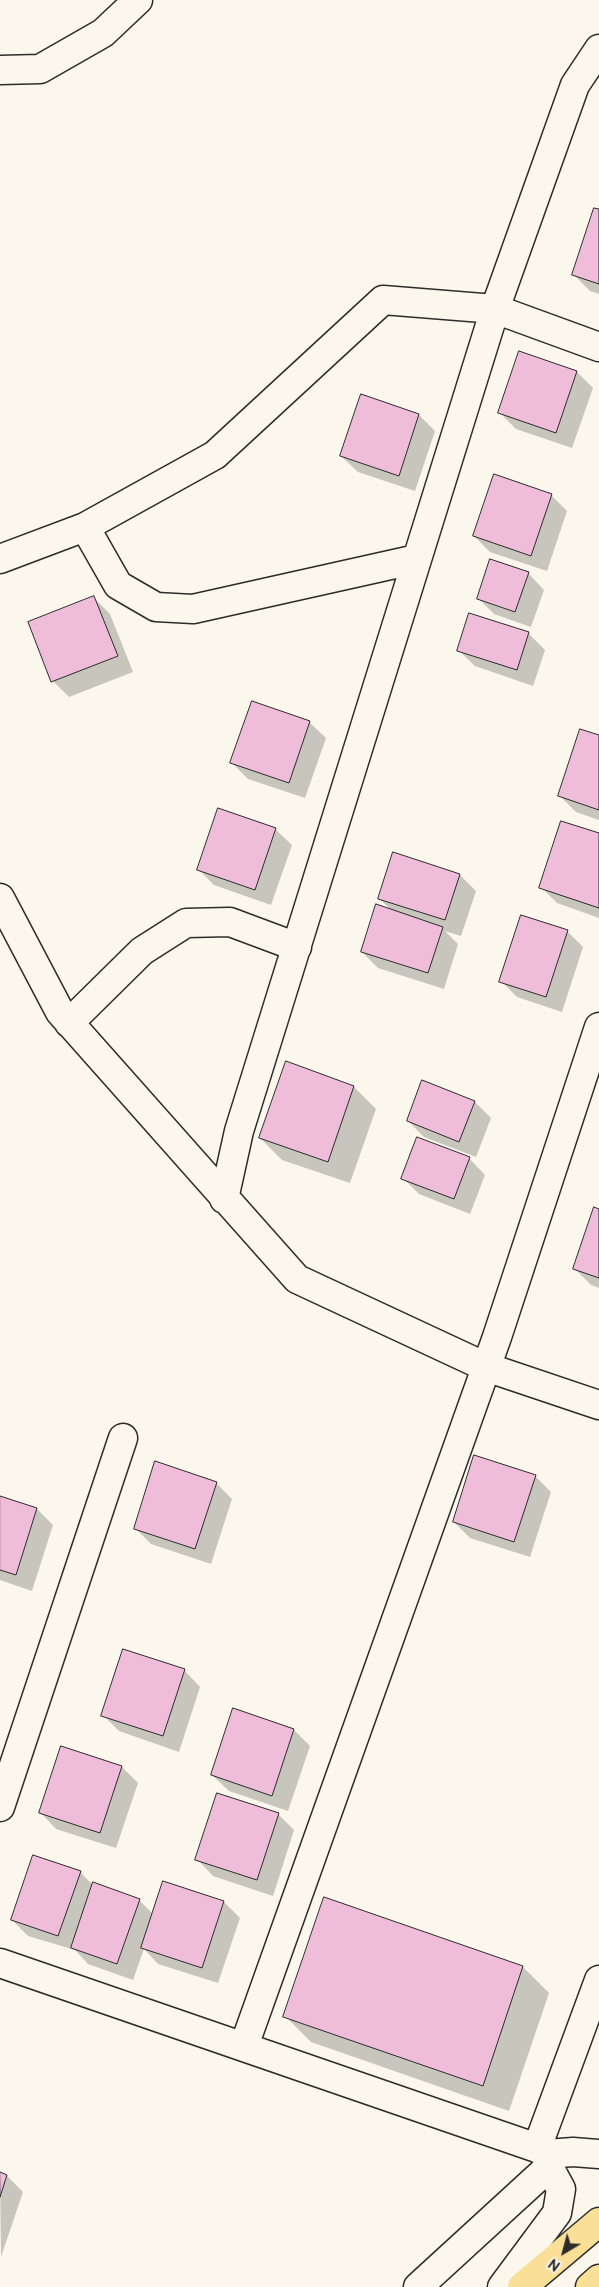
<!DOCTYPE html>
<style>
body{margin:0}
#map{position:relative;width:599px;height:2287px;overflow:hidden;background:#fbf7ec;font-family:"Balsamiq Sans",sans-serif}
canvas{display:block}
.north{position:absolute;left:539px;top:2227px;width:50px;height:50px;-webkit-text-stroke:4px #fbf7ec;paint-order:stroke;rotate:217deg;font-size:14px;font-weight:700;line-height:20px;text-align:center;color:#2b2b2b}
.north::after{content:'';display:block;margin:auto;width:18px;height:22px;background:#2b2b2b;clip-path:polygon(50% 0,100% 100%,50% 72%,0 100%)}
</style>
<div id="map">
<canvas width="599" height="2287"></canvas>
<div class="north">N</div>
</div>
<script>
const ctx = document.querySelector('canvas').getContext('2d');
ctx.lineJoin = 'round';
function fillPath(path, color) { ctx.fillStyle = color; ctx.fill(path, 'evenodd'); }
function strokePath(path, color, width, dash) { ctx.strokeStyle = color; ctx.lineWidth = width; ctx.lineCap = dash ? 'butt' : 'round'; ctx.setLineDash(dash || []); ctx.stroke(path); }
fillPath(new Path2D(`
 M599,211v83l-9,-3 -17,-17z
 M520,353l57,19 16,16 -21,60 -56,-19 -16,-16z
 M419,415l16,16 -20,60 -57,-19 -17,-16z
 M551,495l16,16 -20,60 -57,-19 -16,-16z
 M528,573l16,17 -13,37 -37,-13 -16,-16z
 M94,598l16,16 23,58 -64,25 -16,-16z
 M528,633l17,17 -12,36 -58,-20 -17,-16z
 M309,722l17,16 -21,60 -57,-19 -16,-16z
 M599,737v83l-23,-8 -16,-16z
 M275,829l17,16 -21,60 -57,-20 -16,-16z
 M599,834v84l-42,-15 -16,-16z
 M460,875l16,16 -15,45 -16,-5 13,13 -14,45 -66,-21 -16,-16 30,-41 -12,-12z
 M567,931l16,16 -21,65 -45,-15 -16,-16z
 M287,1063l67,24 22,22 -26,74 -68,-23 -22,-22z
 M475,1102l16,16 -15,39 -52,-20 -16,-16z
 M469,1158l16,17 -15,39 -51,-20 -16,-16z
 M599,1210v78l-8,-3 -16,-16z
 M535,1476l16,16 -21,65 -60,-19 -16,-16z
 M216,1483l16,16 -21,65 -60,-20 -16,-16z
 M0,1497l37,12 16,16 -21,66 -32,-11z
 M184,1670l16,17 -21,65 -60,-21 -16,-16z
 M294,1730l16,16 -22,65 -59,-20 -17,-16z
 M62,1747l60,20 16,16 -22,65 -60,-19 -16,-17z
 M278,1814l16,16 -21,66 -60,-20 -16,-17z
 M80,1872l13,13 46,15 14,14 11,-32 60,20 16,16 -22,65 -60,-19 -14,-15 -11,31 -45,-16 -13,-14 -47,-14 -16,-16z
 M325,1899l198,68 26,26 -40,118 -198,-69 -26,-26z
 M0,2173l7,3 16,16 -22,65z`), '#0003');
const building = new Path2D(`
 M594,208l5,1v75l-27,-9z
 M519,351l58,20 -21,62 -58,-20z
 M361,394l58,20 -20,62 -59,-20z
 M494,474l58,20 -21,62 -58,-20z
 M490,559l39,13 -14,40 -38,-13z
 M94,596l24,60 -67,26 -23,-60z
 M469,613l60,19 -12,38 -60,-19z
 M252,701l58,20 -21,62 -59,-20z
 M580,729l19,6v75l-41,-14z
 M218,808l58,20 -21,62 -58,-20z
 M561,821l38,12v75l-60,-20z
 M393,852l67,22 -15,46 -67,-21z
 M376,904l67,23 -15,46 -67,-21z
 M521,915l47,15 -22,67 -47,-15z
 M286,1061l68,25 -26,76 -69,-24z
 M422,1080l53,21 -16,41 -52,-21z
 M417,1137l53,20 -16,42 -53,-20z
 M594,1207l5,2v69l-26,-9z
 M474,1455l62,20 -22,67 -61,-20z
 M155,1461l62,21 -22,67 -61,-20z
 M0,1496l37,12 -21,67 -16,-5z
 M123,1649l62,20 -22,67 -62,-20z
 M233,1708l61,21 -22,67 -61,-21z
 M61,1746l61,20 -22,67 -61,-20z
 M217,1793l62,20 -22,67 -62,-20z
 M33,1855l48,16 -23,65 -47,-16z
 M163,1881l61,20 -22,67 -61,-20z
 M93,1882l47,17 -23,65 -46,-16z
 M324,1897l199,69 -40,120 -200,-69z
 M0,2172l7,3 -7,22z`);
fillPath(building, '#efbcda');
strokePath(building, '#2b2b2b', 1);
const minor = new Path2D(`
 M0,70l40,-1 63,-36 35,-33
 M85,527l33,58 38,22 37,2 224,-50
 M0,559l85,-32 130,-72 168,-155 112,9 104,38
 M0,898l60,114 237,267 189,88 113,38
 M69,1023l73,-72 44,-28 44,-1 67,25
 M224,1199l15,-68 256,-822 80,-224 24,-36
 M0,1807l123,-369
 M0,1963l537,185 10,6 26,-2 26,2
 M244,2046l253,-709 102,-310
 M537,2148l62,-168
 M418,2287l131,-120
 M502,2287l55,-74 4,-24 -12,-22 -2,-13`);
const highway = new Path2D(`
 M522,2287l77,-65
 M590,2287l9,-8`);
strokePath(minor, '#2b2b2b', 31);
strokePath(highway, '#2b2b2b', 31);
strokePath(minor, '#fbf7ec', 28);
strokePath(highway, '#fadf96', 28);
</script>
